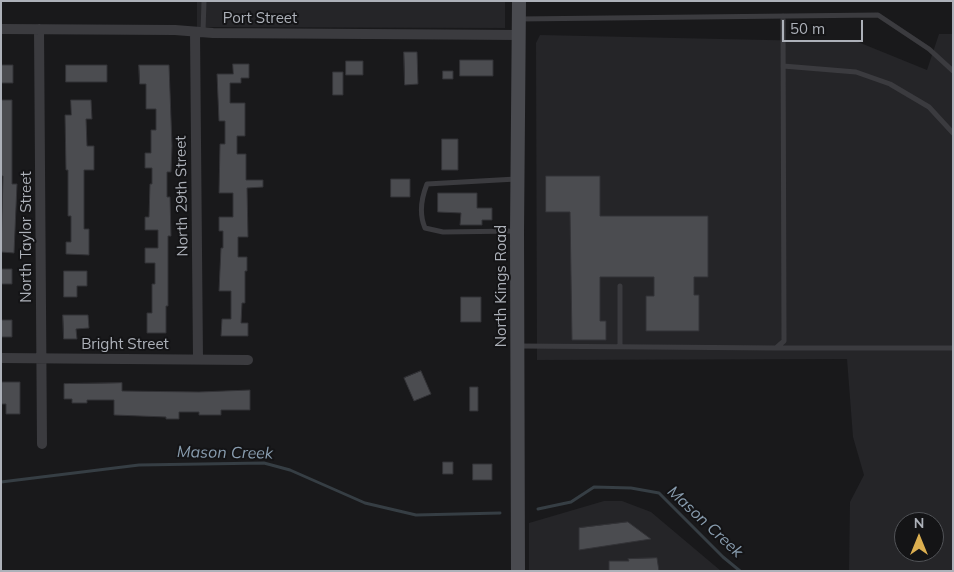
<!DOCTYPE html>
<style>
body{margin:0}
#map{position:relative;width:954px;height:572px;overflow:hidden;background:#19191b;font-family:Mulish,sans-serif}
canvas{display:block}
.frame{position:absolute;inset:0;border:2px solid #adb1b9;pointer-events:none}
.north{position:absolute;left:894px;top:512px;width:50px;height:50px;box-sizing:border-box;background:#141416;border:1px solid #515357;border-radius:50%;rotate:0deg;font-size:14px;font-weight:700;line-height:20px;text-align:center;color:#adb1b9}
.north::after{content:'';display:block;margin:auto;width:18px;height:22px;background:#dcaf50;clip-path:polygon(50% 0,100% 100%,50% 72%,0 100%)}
.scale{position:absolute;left:782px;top:20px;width:81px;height:22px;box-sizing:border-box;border:2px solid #adb1b9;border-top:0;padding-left:6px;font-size:15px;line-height:18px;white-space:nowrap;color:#adb1b9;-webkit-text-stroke:4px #141416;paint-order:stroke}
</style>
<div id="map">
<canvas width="954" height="572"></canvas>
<div class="frame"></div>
<div class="north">N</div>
<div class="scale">50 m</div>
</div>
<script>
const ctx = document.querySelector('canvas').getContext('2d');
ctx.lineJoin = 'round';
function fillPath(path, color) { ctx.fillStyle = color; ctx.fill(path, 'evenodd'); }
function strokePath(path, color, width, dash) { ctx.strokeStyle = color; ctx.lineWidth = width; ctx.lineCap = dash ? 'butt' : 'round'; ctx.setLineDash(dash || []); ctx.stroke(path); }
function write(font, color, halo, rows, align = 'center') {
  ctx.font = font + ' Mulish,sans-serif'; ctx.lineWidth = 4; ctx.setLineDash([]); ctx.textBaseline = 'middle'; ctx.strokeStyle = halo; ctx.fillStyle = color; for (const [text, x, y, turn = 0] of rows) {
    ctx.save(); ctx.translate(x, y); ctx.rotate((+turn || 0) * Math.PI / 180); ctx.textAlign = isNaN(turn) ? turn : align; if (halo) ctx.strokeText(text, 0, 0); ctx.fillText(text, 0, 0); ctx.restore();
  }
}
fillPath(new Path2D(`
 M197,1h308v27l-308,-1z
 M939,34h14v537h-104l1,-69 14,-27 -11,-38 -6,-78 -310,1 -1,-317 4,-8 318,7 69,28zM904,522h30v30h-30z
 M604,501h18l29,11 70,59h-192v-48z`), '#252528');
strokePath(new Path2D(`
 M1,482l138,-17 125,-2 26,7 75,33 51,12 84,-2
 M538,509l33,-7 23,-15 37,1 28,5 64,64 17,14`), '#363e44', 3);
const building = new Path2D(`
 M404,52h13l1,32 -13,1z
 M460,60h33v16h-33z
 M346,61h17v14h-17z
 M233,64h16v14h-8v5h-11v20h15v33h-8v18h9v26h17v7l-16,1 1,49h-10v20h9v14h-2v32h-3l-1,20h7v13h-27l1,-17h9v-28h-12l2,-43h2v-17h-4v-14h14v-24h-14l1,-49h5v-23h-6l-2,-47h16z
 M1,65h12v18h-12z
 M66,65h41v17h-41z
 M139,65h30l3,81 -1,26h-4v25h3l1,39h-3v70h-2v27h-19v-20h5v-29h3v-21h-10v-15h13v-18h-13v-13h4l1,-33h2v-16h-7v-15h6v-23h5v-21h-10v-25h-6z
 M443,71h10v8h-10z
 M333,72h10v23h-10z
 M1,100h11v84h5l-3,69 -13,-1 2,-76h-2z
 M71,100h20l1,19h-6l1,27h7v24h-10v59h5v26l-23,-1v-12h5v-26h-3v-46h-2l-1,-55h6z
 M442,139h16v31h-16z
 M546,176h54v40h108v61h-14v18h5v36h-53v-35h8v-19h-54v44h6v19h-34l-2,-128h-24z
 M391,179h19v18h-19z
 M438,193h39v15h15v12h-10v5h-22l1,-12 -23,-1z
 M1,269h11v15h-11z
 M64,271h23v15h-10v11h-13z
 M461,297h20v25h-20z
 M63,315h25l1,13 -13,1 1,10h-13z
 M1,320h11v17h-11z
 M421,371l10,23 -17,7 -10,-23z
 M2,382h18v32h-14v-10h-4z
 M122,383v8l77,1 51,-2v20h-29v5h-22v-3h-20v7h-13v-2l-52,-2v-15h-27v3h-15v-4h-8v-15z
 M470,387h8v24h-8z
 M443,462h10v12h-10z
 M473,464h19v16h-19z
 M628,522l23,17 -72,11v-22z
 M657,558l2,13h-50v-10h20l-1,-2z`);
fillPath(building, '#4b4c50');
strokePath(building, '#333337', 1);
strokePath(new Path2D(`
 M519,19l359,-4 51,34 24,22
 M203,32l1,-31
 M783,66l73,6 34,12 39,23 24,26
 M516,179l-89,5c-6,15 -8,30 -2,44l18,4 73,-1
 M620,286v61
 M520,346l256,2 8,-7 -1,-325
 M777,348h176`), '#3b3b3f', 5);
strokePath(new Path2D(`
 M1,29l174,1 38,3 306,2
 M39,29l3,415
 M195,32l3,327
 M1,358l247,2`), '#3b3b3f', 10);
strokePath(new Path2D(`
 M518,571l-1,-339 2,-231`), '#494a4f', 14);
write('15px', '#adb1b9', '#141416', [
 ["Port Street",260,18],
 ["North 29th Street",182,196,-91],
 ["North Taylor Street",26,237,-90],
 ["North Kings Road",501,286,-90],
 ["Bright Street",125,344]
]);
write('italic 16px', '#899daf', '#141416', [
 ["Mason Creek",225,453,1],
 ["Mason Creek",705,522,43]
]);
</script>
